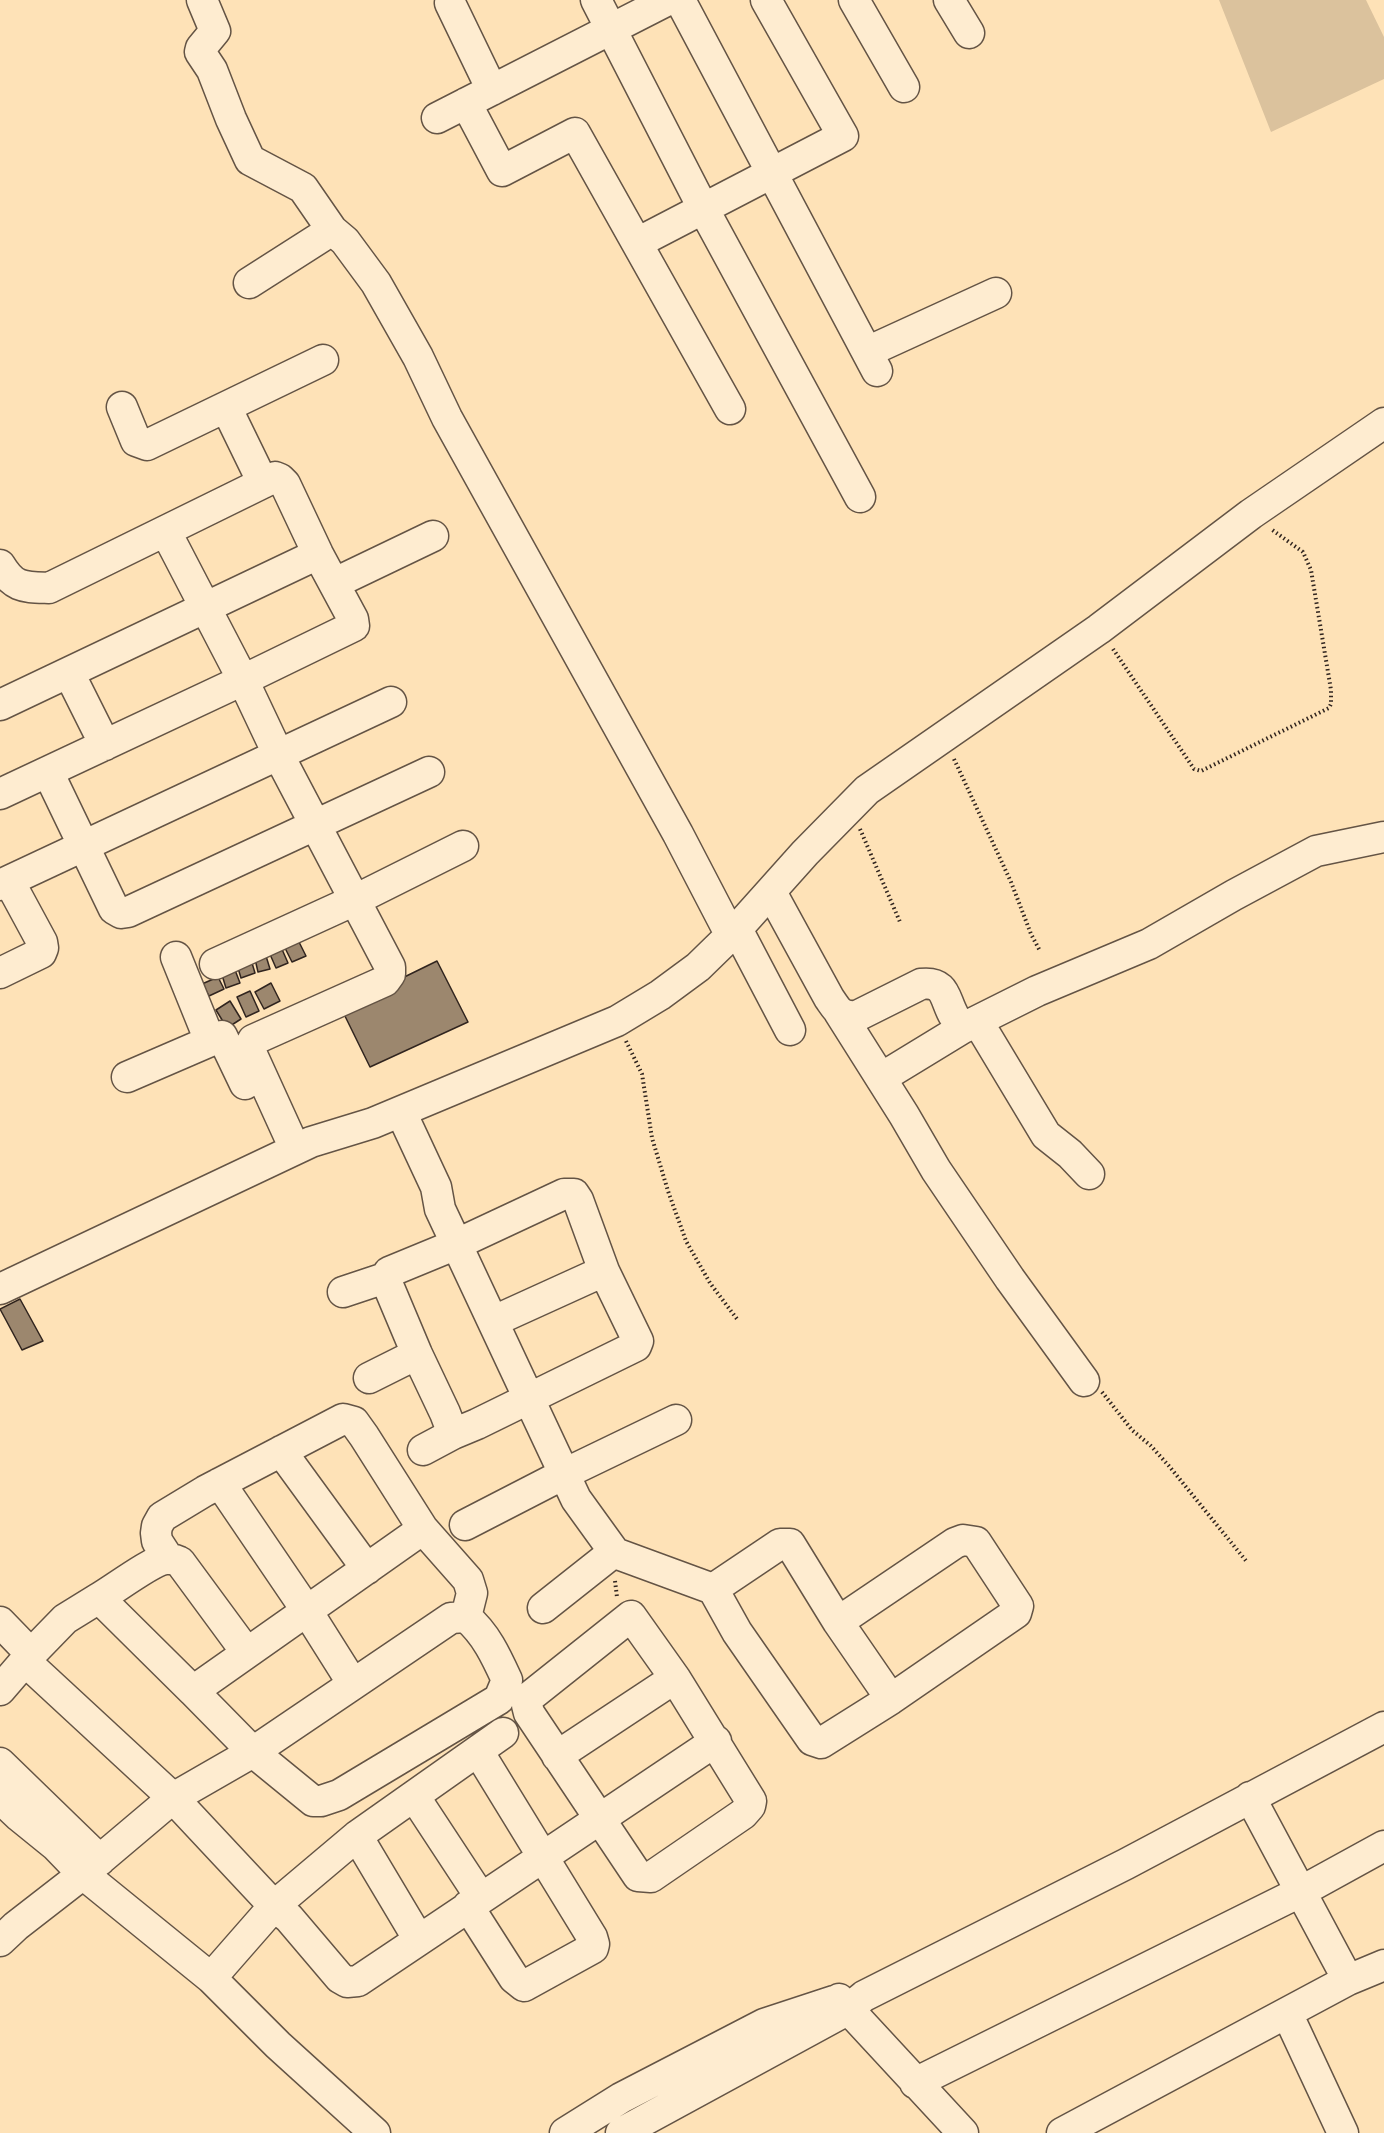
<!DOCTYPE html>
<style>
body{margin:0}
canvas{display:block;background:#fee2b7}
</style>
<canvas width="1384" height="2133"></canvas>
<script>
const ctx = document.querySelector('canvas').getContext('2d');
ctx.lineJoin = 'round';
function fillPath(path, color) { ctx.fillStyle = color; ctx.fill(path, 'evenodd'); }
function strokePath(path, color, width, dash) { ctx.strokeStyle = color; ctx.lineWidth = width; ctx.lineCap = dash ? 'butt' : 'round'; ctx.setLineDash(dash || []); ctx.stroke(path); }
fillPath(new Path2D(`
 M1219,0h147l18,37v42l-113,53z`), '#dbc29d');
const building = new Path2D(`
 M297,938l9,18 -14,6 -9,-18z
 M281,947l7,16 -12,5 -7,-16z
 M266,956l4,13 -12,3 -3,-13z
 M437,961l31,61 -98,45 -29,-59z
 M252,963l3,10 -14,5 -3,-10z
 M235,970l5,13 -14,5 -4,-13z
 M218,977l6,12 -15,7 -7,-12z
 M271,983l9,18 -16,8 -9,-17z
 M250,991l9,20 -13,6 -9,-20z
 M230,1001l11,18 -14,9 -11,-18z
 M20,1299l23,42 -21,9 -22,-41z`);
fillPath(building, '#9c876e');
strokePath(building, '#31251f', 1.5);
const minor = new Path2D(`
 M202,0l13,31 -14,17 -1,4 12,18 19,49 19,41 53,28 29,42 13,11 31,42 42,74 29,61 231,416 52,100
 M596,0l107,208 157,289
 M680,0l197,371
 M854,0l50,87
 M949,0l20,33
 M450,3l42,87
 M466,103l36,68 73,-38 155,276
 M437,118l231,-118
 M637,243l206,-107 -77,-136
 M249,283l83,-53
 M867,352l129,-59
 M122,407l14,34 11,4 176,-85
 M226,407l37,76
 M166,532l77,148 35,74 112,213v7l-5,7 -132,59 -4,8 46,101
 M0,565c14,23 23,22 49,23l226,-111 5,2 5,5 33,70 35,65 1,7 -111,54 -243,114
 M335,583l98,-47
 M69,673l36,72
 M0,705l318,-151
 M48,772l66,137 7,4 7,-1 301,-140
 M0,885l391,-183
 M771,892l58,106c9,13 11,19 28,18l64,-32c26,-3 23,15 33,32 2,4 6,8 9,12l74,-37 112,-47 85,-49 82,-44 68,-14
 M737,929l53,101
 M176,957l34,84
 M215,964l140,-64 108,-54
 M0,973l41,-20 2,-5 -1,-6 -33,-61
 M839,1012l65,103 32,55 74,109 74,102
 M978,1022l68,113 24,19 19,20
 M127,1077l95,-41 23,48
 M881,1078l82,-50
 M401,1112l35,75 4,22 136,290 39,54 98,36 24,43 75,108 9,3 70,-44 125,-86 2,-7 -42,-64 -13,-2 -8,3 -117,79
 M0,1289l311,-147 62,-19 244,-102 43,-26 38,-28 39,-38 68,-76 62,-63 232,-161 152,-115 133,-91
 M343,1292l42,-14
 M494,1321l110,-50
 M369,1378l48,-24
 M423,1450l30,-16 24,-10 159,-78 2,-5 -34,-70 -26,-71 -4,-6h-10l-107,50 -68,28 -4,6 32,76 28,59 8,21
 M281,1451l86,118
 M220,1483l87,128 46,73
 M465,1525l99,-51 112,-54
 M168,1558l-11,-17 -1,-8 1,-7 5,-9 43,-26 138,-72 11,3 10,14 59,93
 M713,1589l67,-45h10l48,78 53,77
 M99,1598c14,-8 54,-38 67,-39 5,-1 9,1 14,3l67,91
 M543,1608l67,-53 5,-2
 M631,1616l44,62 76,123 -1,5 -7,8 -92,63 -13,-1 -109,-163 -2,-8 1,-7z
 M0,1622l31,32
 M0,1690l31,-36 34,-35 34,-21 94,93 230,-162 45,51 4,13 -6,24
 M193,1691l60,61 60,49h8l18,-6 160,-96 8,-19c-11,-24 -21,-46 -41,-63l-15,1 -198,134 -80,46 101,108 83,-70 146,-103
 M557,1756l118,-78
 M0,1763l100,97
 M414,1796l67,102
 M1250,1797l98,183
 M0,1798l19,18 37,30 27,28 128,104 67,67 97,88
 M357,1836l62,104
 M468,1906l46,72 10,8 69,-38 1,-4 -2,-7 -114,-186
 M0,1941l16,-15 67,-52 90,-76 -147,-136
 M211,1978l63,-72 15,12 51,60 7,4 11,-1 358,-240
 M839,1999l124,134
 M1287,2013l56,120
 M915,2083l387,-192 82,-45
 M565,2133l56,-35 143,-74 70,-23
 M621,2133l226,-123 17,-14 262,-132 258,-137
 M1062,2133l286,-153 36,-15`);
strokePath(minor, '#645445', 33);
strokePath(new Path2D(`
 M1113,649l77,114 4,6 7,2 128,-63 2,-4v-14l-20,-120 -8,-18 -32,-23
 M954,759l57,123 20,52 9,17
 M860,829l40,93
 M626,1041l16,33 10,64 16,53 18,50 24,42 27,36
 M1102,1392l30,38 19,16 18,20 78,96
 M615,1581l2,16`), '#31251f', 4, [1.5, 3]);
strokePath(minor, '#feecd0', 30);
</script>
